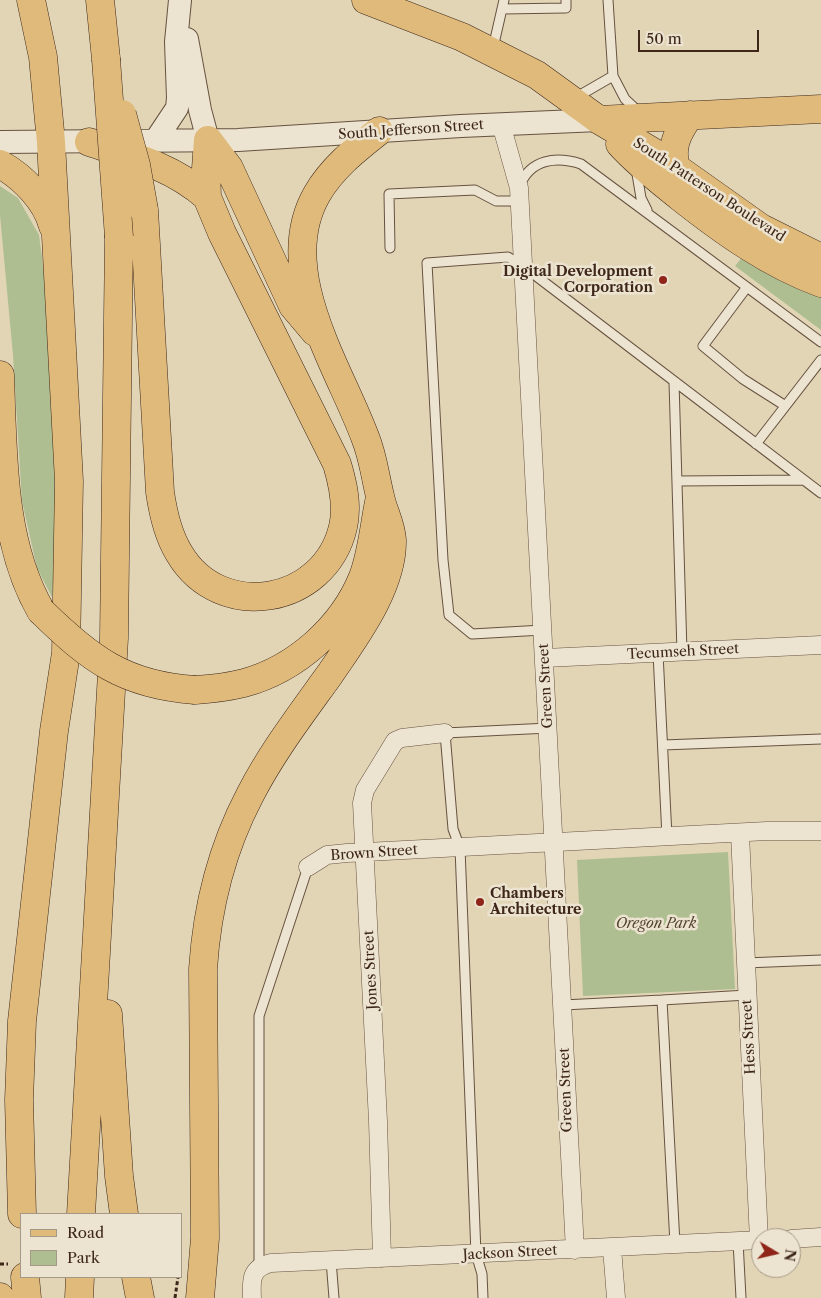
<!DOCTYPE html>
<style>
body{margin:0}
#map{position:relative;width:821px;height:1298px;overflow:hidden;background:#e1d5b6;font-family:"Libre Caslon Text",serif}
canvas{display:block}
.legend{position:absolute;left:20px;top:1213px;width:162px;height:65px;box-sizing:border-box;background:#ece4d0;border:1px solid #a69887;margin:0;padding:6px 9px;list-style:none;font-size:15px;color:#3e2719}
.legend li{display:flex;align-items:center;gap:10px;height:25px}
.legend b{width:25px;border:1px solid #a69887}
.north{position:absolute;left:751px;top:1228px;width:50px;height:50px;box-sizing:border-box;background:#ece4d0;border:1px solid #a69887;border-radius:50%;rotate:99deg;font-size:14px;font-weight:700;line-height:20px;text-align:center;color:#3e2719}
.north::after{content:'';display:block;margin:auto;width:18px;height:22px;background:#8f2418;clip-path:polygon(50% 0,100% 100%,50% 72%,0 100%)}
.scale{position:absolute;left:638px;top:30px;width:121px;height:22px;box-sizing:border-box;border:2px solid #3e2719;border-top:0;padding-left:6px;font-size:15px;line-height:18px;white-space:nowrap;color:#3e2719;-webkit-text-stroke:4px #ece4d0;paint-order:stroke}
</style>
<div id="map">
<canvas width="821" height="1298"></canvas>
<ul class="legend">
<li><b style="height:6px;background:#e0ba7b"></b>Road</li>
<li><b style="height:14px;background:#aebe91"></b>Park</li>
</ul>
<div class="north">N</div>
<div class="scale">50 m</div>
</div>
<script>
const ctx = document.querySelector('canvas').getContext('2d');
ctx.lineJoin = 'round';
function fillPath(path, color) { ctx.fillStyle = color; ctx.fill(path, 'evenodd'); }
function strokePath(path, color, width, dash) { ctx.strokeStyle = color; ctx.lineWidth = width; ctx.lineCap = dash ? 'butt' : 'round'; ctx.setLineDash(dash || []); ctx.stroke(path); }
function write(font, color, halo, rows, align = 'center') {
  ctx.font = font + ' "Libre Caslon Text",serif'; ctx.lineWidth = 5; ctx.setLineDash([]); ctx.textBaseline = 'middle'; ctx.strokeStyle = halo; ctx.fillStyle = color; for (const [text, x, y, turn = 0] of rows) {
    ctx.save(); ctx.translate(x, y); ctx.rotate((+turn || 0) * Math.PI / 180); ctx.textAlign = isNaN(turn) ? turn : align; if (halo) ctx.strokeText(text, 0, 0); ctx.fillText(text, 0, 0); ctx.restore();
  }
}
fillPath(new Path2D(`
 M0,186l18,12 21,37 6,45 9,159 2,104 -4,54 -15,-29 -15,-67 -9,-146 -13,-140z
 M743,256l78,37v37l-86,-64z
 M728,852l7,137 -152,7 -6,-136z`), '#aebe91');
const service = new Path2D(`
 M608,0l5,76 12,23 15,14
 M502,9l64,-1v-8
 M493,48l11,-48
 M575,98l38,-22
 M636,168l5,30 6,12
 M520,185c11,-26 36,-29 61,-21l240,178
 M390,248l-1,-54 86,-4 21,11h24
 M747,287l-44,59 40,33 41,26
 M674,382l8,270
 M756,444l65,-84
 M677,481l126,-1
 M543,630l-71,4 -23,-19 -6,-55 -16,-297 81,-6 15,9 298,227
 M658,653l9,184
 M663,745l158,-6
 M745,963l76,-3
 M563,1005l99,-5
 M738,1241l3,57
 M675,1244l-13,-244 85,-5
 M331,1260l3,38
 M259,1267v-251l49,-149
 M483,1298l-1,-24 -6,-20 -16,-406 -7,-19 -8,-96 104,-5`);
const minor = new Path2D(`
 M501,124l18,64 56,1062
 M545,658l276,-13
 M740,834l19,406
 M308,867l19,-12 20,-2 420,-22h54
 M791,1239l30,-2
 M612,1248l4,50
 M382,1258l-4,-137 -16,-318 3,-13 30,-49 7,-3 43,-5
 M252,1298c-1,-19 -1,-30 19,-35l490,-23`);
const tertiary = new Path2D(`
 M187,39l13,71 8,30
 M155,141l22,-33 1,-10 -2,-56 4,-42
 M0,142l238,-2 223,-14 138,-6`);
const primary = new Path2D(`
 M366,0l96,37 75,38 62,45 59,35 103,73 60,30
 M599,120l222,-11
 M620,144c18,20 39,36 60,53 43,34 89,67 141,86
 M676,168c-6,-21 1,-35 14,-53`);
const motorway = new Path2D(`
 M100,0l6,59
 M208,140l21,28 64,138 22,26
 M89,142c43,14 84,25 118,55
 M0,164c23,13 46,36 53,62
 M144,210l16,282c3,21 8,43 19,61 41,70 146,52 164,-26 5,-21 0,-43 -6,-63l-115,-231 -15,-36 -1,-28 2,-29
 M0,375c3,78 1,167 41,236
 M195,690c17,-1 33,-3 49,-7 52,-14 99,-56 119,-106 9,-24 11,-50 16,-75
 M108,1014l11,162 5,38
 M22,1214l-3,-114 3,-79 32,-290 12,-78 3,-172 -18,-339 -8,-85 -12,-57
 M81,1214l33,-576 5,-401
 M25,1277l2,21
 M136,1277l4,21
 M0,1297v1
 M79,1298l1,-21
 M200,1298l5,-60 -2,-269c4,-62 18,-119 47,-174 22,-43 52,-82 80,-121 25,-37 63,-87 62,-134 -1,-16 -9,-29 -12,-44 -5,-20 -7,-40 -15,-59 -26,-70 -92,-167 -48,-243 15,-26 38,-44 62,-63`);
strokePath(service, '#675240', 11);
strokePath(minor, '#675240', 19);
strokePath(tertiary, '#675240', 24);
strokePath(primary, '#3e2719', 29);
strokePath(motorway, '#3e2719', 29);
strokePath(new Path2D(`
 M0,1264h8
 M175,1298l3,-21`), '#3e2719', 3, [4, 2.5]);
strokePath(service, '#ece4d0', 9);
strokePath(minor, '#ece4d0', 18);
strokePath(tertiary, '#ece4d0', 22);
strokePath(primary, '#e0ba7b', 28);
strokePath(motorway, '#e0ba7b', 28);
const motorwayBridge = new Path2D(`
 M106,59l13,178
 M122,114l14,51 8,45
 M41,611c49,48 83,74 154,79`);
strokePath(motorwayBridge, '#3e2719', 29, []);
strokePath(motorwayBridge, '#e0ba7b', 28);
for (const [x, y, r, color] of [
 [663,280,5,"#8f2418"],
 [480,902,5,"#8f2418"]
]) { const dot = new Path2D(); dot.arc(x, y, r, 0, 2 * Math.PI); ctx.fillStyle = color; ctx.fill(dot); strokePath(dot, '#ece4d0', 2); }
write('14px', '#3e2719', '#ece4d0', [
 ["South Jefferson Street",411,130,-4],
 ["South Patterson Boulevard",709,190,33],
 ["Tecumseh Street",683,652,-3],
 ["Green Street",546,686,-93],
 ["Brown Street",374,853,-4],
 ["Jones Street",371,970,-93],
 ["Hess Street",749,1037,-93],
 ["Green Street",566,1090,-92],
 ["Jackson Street",510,1253,-3]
]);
write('bold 14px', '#3e2719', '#ece4d0', [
 ["Digital Development",653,272],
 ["Corporation",653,288],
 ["Chambers",490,894,"left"],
 ["Architecture",490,910,"left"]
], 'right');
write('italic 14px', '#544531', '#ece4d0', [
 ["Oregon Park",656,924]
]);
</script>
